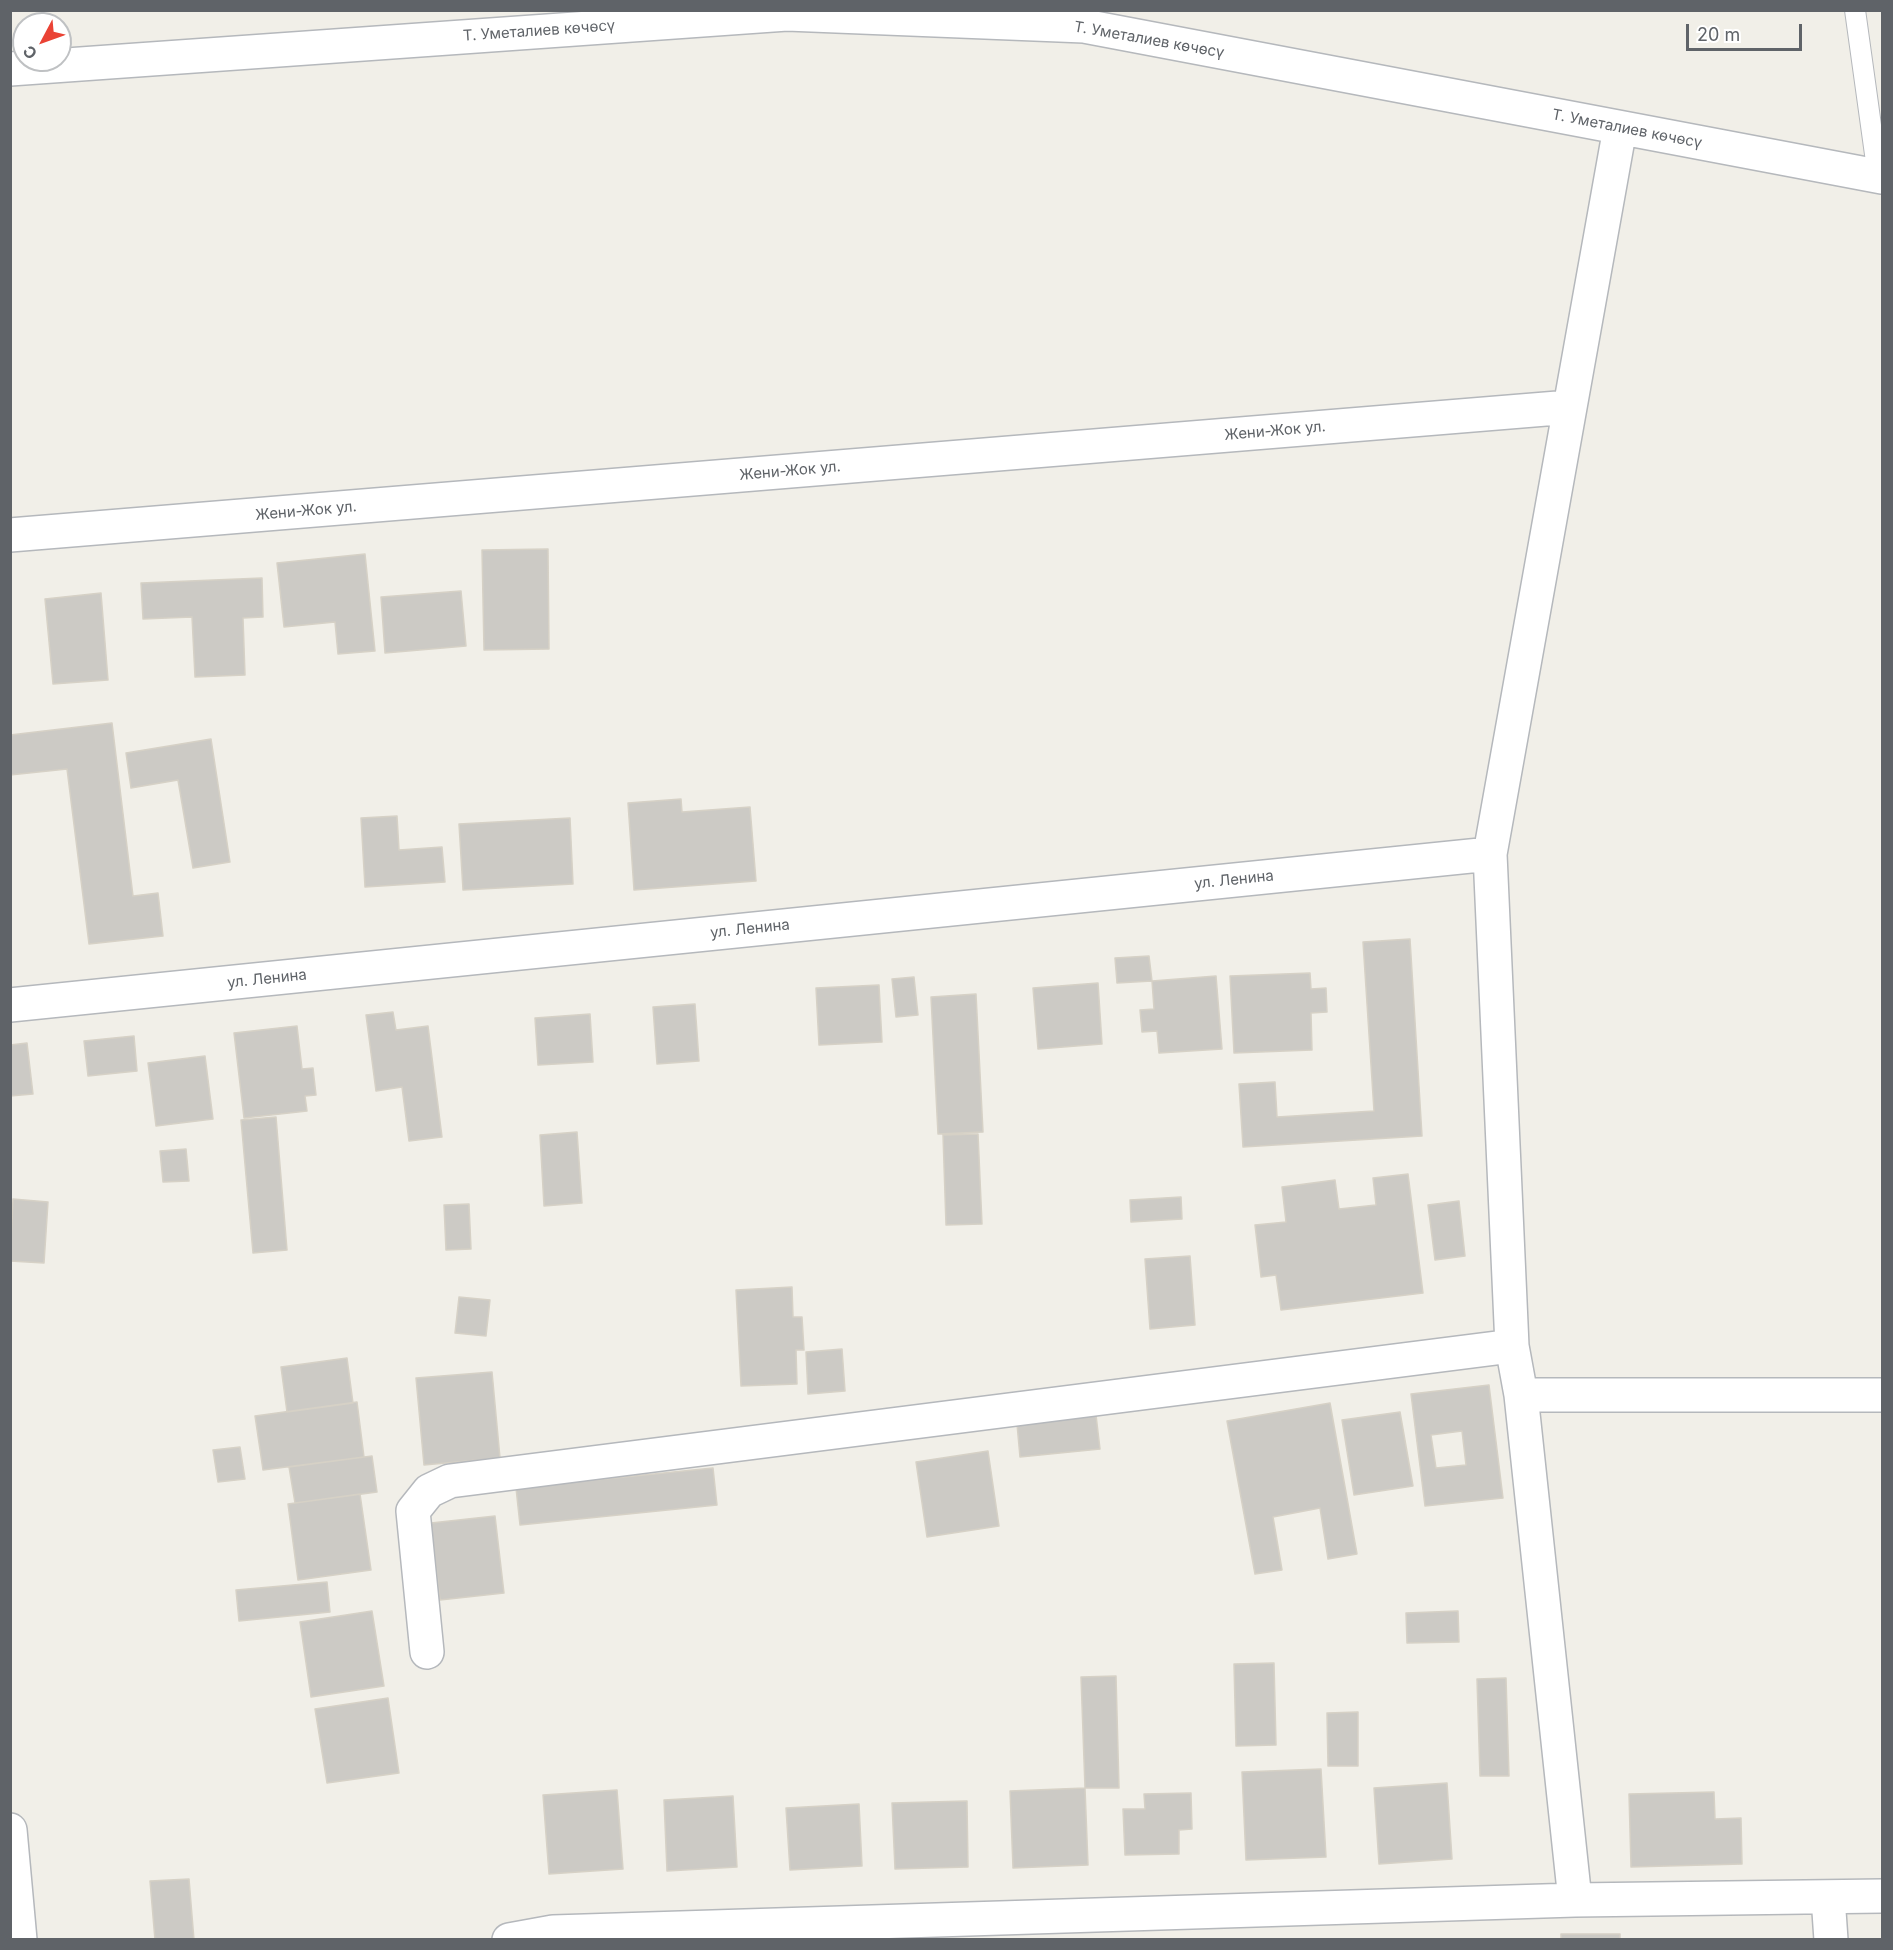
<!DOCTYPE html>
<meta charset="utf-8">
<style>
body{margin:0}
#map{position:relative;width:1893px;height:1950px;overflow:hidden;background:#f1efe8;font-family:Inter,sans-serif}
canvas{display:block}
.frame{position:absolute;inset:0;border:12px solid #5f6368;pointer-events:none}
.north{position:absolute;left:12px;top:12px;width:60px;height:60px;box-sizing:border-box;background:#fff;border:2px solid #bfc1c3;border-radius:50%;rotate:229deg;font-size:16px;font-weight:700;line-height:24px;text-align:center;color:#5f6368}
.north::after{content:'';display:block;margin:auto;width:21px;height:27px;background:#ea4335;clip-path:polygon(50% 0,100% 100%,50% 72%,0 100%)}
.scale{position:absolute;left:1686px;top:24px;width:116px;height:27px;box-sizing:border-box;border:3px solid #5f6368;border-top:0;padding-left:8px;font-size:18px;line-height:21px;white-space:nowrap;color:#5f6368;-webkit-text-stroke:4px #fff;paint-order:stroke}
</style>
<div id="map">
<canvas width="1893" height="1950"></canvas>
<div class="frame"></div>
<div class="north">С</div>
<div class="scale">20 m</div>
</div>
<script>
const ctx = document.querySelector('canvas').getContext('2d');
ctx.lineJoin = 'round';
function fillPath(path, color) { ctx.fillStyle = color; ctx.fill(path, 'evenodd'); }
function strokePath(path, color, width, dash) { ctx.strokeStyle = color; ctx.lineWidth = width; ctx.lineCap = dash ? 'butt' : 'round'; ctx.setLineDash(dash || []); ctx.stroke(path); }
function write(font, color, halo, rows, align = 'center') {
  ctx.font = font + ' Inter,sans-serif'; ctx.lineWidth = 4.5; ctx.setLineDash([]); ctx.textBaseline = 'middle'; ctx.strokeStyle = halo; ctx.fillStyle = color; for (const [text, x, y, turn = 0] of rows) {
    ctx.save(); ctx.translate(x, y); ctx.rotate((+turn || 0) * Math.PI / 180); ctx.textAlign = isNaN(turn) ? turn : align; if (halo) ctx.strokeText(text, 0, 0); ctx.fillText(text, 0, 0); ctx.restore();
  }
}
const building = new Path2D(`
 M548,549l1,100 -65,1 -2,-100z
 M365,554l10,97 -37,3 -3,-32 -51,5 -7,-64z
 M262,578l1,39 -20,1 2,57 -50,2 -3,-60 -49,2 -2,-36z
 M461,591l5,55 -81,7 -4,-56z
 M101,593l7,87 -55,4 -8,-85z
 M112,723l21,173 25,-3 5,43 -74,8 -22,-175 -57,6v-40z
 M211,739l19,123 -37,6 -15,-88 -47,8 -5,-35z
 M681,799l1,13 68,-5 6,74 -122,9 -6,-87z
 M397,816l2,34 43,-3 3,35 -80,5 -4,-69z
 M570,818l3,66 -110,6 -4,-66z
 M1410,939l12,197 -179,11 -4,-63 36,-2 2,35 97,-6 -11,-169z
 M1149,956l3,25 -35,2 -2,-25z
 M1310,973l1,16 15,-1 1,24 -16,1 1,37 -78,3 -4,-77z
 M1216,976l6,73 -63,4 -2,-22 -15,1 -2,-22 14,-1 -2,-28z
 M914,977l4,38 -22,2 -4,-38z
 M1098,983l4,61 -64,5 -5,-61z
 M879,985l3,57 -63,3 -3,-57z
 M976,994l7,138 -45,2 -7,-137z
 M695,1004l4,57 -42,3 -4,-57z
 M393,1012l3,18 32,-4 14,111 -33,4 -7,-54 -26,4 -10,-76z
 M590,1014l3,48 -55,3 -3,-47z
 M297,1026l5,43 11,-1 3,27 -11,1 2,15 -63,7 -10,-85z
 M134,1036l3,35 -49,5 -4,-35z
 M27,1043l6,51 -23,2v-51z
 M205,1056l8,63 -57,7 -8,-63z
 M276,1117l11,133 -34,3 -12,-133z
 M577,1132l5,71 -38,3 -4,-71z
 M978,1134l4,90 -36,1 -3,-90z
 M186,1149l3,32 -26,1 -3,-31z
 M1408,1174l15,119 -142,17 -5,-35 -15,2 -6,-52 31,-3 -4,-35 53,-7 4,29 37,-4 -3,-27z
 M1181,1197l1,22 -51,3 -1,-22z
 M13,1199l35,3 -4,61 -34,-2z
 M1459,1201l6,55 -30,4 -7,-55z
 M469,1204l2,45 -25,1 -2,-45z
 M1190,1256l5,69 -45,4 -5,-70z
 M792,1287l1,30h9l2,33h-8l1,34 -56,2 -5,-96z
 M459,1297l31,3 -4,36 -31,-3z
 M842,1349l3,42 -37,3 -2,-42z
 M347,1358l6,45 -66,9 -6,-45z
 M492,1372l8,86 -76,7 -8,-87z
 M1489,1385l14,113 -78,8 -14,-112zM1462,1431l4,34 -30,3 -5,-33z
 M357,1402l7,55 -101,13 -8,-54z
 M1330,1403l27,151 -29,5 -8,-51 -47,9 9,53 -27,4 -28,-153z
 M1400,1412l13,74 -59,9 -12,-75z
 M1096,1415l4,34 -80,8 -3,-33z
 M240,1447l5,32 -27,3 -5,-32z
 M988,1451l11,75 -72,11 -11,-75z
 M372,1456l5,36 -82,11 -6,-36z
 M713,1468l4,37 -197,20 -4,-37z
 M360,1494l11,76 -73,10 -10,-76z
 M495,1516l9,77 -64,7 -9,-77z
 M327,1582l3,30 -91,9 -3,-31z
 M372,1611l12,75 -73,11 -11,-75z
 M1458,1611l1,31 -52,1 -1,-30z
 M1274,1663l2,82 -40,1 -2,-82z
 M1116,1676l3,112h-34l-4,-111z
 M1506,1678l3,98h-29l-3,-97z
 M388,1698l11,75 -72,10 -12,-74z
 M1358,1712v54h-30l-1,-53z
 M1321,1769l5,88 -80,3 -4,-88z
 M1447,1783l5,76 -73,5 -5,-76z
 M1085,1788l3,77 -75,3 -3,-77z
 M617,1790l6,79 -74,5 -6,-79z
 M1714,1792l1,27 26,-1 1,46 -111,3 -2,-73z
 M1191,1793l1,36 -13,1v24l-54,1 -2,-46h22l-1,-15z
 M733,1796l4,71 -70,4 -3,-71z
 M967,1801l1,66 -73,2 -3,-66z
 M859,1804l3,62 -72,4 -4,-62z
 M189,1879l5,61h-39l-5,-59z
 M1561,1934h59v6h-59z`);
fillPath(building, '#cccac5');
strokePath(building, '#d6d1c6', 1.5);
const lane = new Path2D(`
 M1855,10l23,166`);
const street = new Path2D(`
 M10,69l777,-55 297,12 798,151
 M10,535l1560,-128
 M10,1005l1480,-151
 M1521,1395h361
 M427,1652l-14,-141 16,-20 21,-10 1062,-135
 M10,1830l10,110
 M1828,1897l3,43
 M1575,1900l-54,-505 -9,-49 -22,-492 130,-726
 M509,1940l44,-8 1022,-32 307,-4`);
strokePath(lane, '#b5b8bc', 22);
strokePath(street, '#b5b8bc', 36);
strokePath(lane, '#fff', 20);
strokePath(street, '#fff', 33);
write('15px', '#5f6368', '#fff', [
 ["Т. Уметалиев көчөсү",539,31,-4],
 ["Т. Уметалиев көчөсү",1149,40,10],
 ["Т. Уметалиев көчөсү",1627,129,11],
 ["Жени-Жок ул.",1275,431,-5],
 ["Жени-Жок ул.",790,471,-5],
 ["Жени-Жок ул.",306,511,-5],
 ["ул. Ленина",1234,880,-6],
 ["ул. Ленина",750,929,-6],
 ["ул. Ленина",267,979,-6]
]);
</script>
